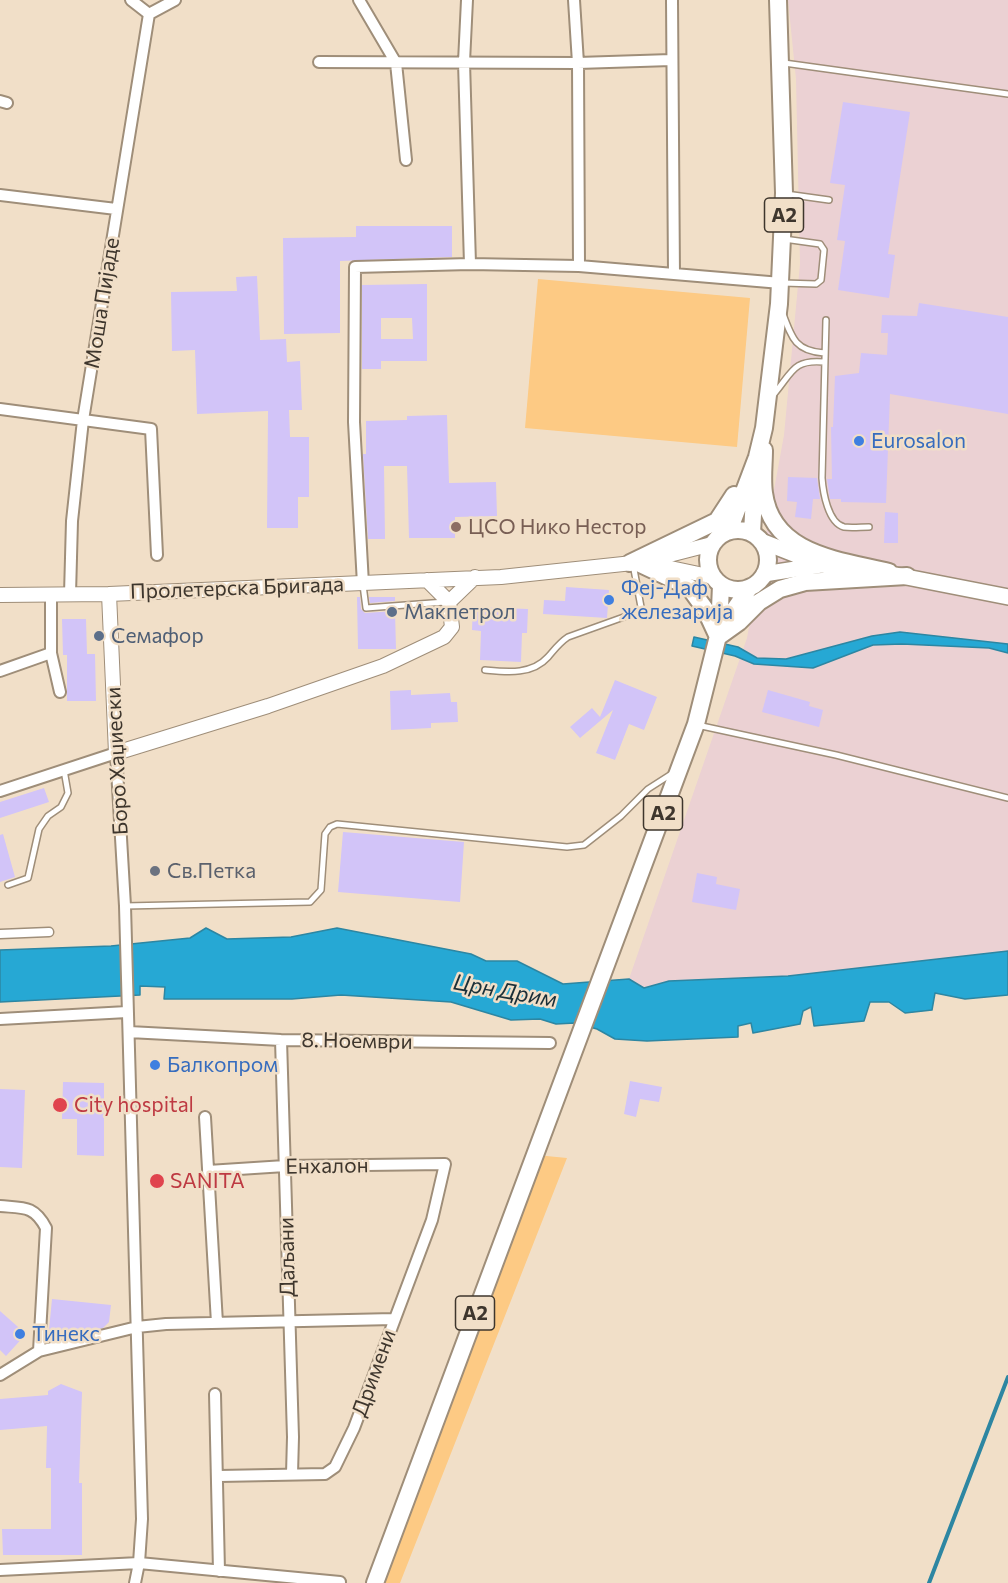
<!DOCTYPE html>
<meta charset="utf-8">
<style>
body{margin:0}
canvas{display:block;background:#f1dfc8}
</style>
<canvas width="1008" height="1583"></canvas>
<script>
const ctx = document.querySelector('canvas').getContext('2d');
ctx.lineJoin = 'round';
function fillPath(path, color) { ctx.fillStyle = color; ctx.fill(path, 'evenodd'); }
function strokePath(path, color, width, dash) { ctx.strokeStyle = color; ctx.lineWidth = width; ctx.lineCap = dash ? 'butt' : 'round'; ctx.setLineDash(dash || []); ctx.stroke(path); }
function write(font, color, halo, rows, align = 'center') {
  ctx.font = font + ' Commissioner,sans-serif'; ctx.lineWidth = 5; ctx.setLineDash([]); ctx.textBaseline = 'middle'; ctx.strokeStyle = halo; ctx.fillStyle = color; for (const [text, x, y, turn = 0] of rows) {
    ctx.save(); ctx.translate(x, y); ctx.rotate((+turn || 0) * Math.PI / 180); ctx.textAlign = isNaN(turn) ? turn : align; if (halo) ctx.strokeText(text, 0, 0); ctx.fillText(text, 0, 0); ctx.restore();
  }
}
fillPath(new Path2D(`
 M788,0h220v951l-220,25 -119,5 -25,7 -15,-9 118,-341 37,-203 16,-171 -4,-185z`), '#ebd1d3');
fillPath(new Path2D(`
 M538,279l212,19 -13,149 -212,-19z
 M536,1155l31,3 -167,425h-25z`), '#fdca84');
const water = new Path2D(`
 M900,632l108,12v9l-19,-5 -87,-4 -29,1 -60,23 -59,-4 -19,-8 -43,-10 2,-9 44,10 19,11 29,1 86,-23z
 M206,928l21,11 64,-2 46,-9 134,26 15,7h31l46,23 66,-5 15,9 25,-7 119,-5 220,-25v44l-43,4 -30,-6 -3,17 -27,3 -16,-11h-19l-6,19 -50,5 -3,-19 -8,4 -3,13 -47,9 -2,-10 -13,3v11l-91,4 -32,-2 -18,-10 -22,-6 -19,1 -16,-5 -29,1 -60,-18 -110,-7 -49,4h-128l1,-12 -25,-1v9l-140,7v-52l111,-4 79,-8z`);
fillPath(water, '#26a8d4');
strokePath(water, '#2d86a2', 1.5);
strokePath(new Path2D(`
 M929,1583l79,-206`), '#2d86a2', 4);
fillPath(new Path2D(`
 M843,102l67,10 -22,142 7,1 -6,43 -51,-8 7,-49 -8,-1 8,-55 -15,-2z
 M356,226h96v31l-112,4v72l-56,1 -1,-96 73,-1z
 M257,276l3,64 26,-1 1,23 13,-1 2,49h-13l1,27h19v60h-11v31h-31l1,-117 -71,3 -2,-64 -23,1 -1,-59 66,-1 -1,-14z
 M427,284v77h-46v8h-19v-84zM381,318h31l1,21h-32z
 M919,303l89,14v97l-118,-20 -4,109 -45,-1v-3h-11l-3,-20h5l-1,-52h2l2,-51 24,-3 2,-20 26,2 1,-22h-7l1,-18 35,1z
 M447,415l2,68 47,-1 1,34 -42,1v21h-46l-2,-72h-23l1,73h-17l-5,-85h3v-33l41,-1v-4z
 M788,477l29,1 3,21h-7l-2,20 -16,-2 2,-15 -10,-1z
 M885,512l13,1v30h-14z
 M566,587l43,3 -2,28 -64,-4 1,-14 21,1z
 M357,597h3l1,12 4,4 30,-2 1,38h-38z
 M369,597h26v4l-25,2z
 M473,607l55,2 -1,24h-5l-1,29 -41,-2 1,-29 -9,-1z
 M62,619h24l1,35h8l1,47h-29v-46h-4z
 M615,680l42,17 -13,33 -15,-6 -14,36 -19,-7 17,-43 -33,28 -10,-11 22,-19 8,9z
 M411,690v5l39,-2 1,9h6l1,20 -27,1v5l-40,2 -1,-39z
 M768,690l42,12 -1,4 14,4 -4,17 -57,-15z
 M44,788l5,14 -49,16v-16z
 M343,832l121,10 -4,60 -122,-10z
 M3,834l12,43 -15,5v-47z
 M697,873l20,4 -1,7 24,5 -4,21 -44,-8z
 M630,1081l32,6 -3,15 -19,-3 -4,18 -12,-3z
 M63,1082l41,1v73l-27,-1v-36h-15z
 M0,1089l25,1 -3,78 -22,-1z
 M52,1299l59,6 -2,17 -6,6 -20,4 -34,-2z
 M0,1311l26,23 -20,22 -6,-6z
 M61,1384l21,8 -3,91h3v72h-79l-1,-26h49v-61h-5l1,-42 -47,4v-31l48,-4v-4z`), '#d2c4f8');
const service = new Path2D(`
 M784,63l224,31
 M786,194l43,6
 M783,283l33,1 5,-4 3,-30 -4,-6 -36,-5
 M783,314c9,25 13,37 41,39
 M826,320l-4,158c1,14 6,45 22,49 7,1 17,0 25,0
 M774,394c18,-21 19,-35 50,-32
 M363,585l3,23 79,-6
 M485,670c22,2 47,5 63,-13 7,-8 11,-14 20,-20l67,-24 6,-6 -8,-43
 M697,725l139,30 172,43
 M8,885l20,-7 11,-49 9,-13 13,-9 7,-14 -4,-23
 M125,906l185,-4 11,-12 4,-56 5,-7 7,-3 230,23 17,-2 37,-29 27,-27 25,-16`);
const pedestrian = new Path2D(`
 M0,934l49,-2`);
const minor = new Path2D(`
 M131,0l18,14
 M359,0l37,63 10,97
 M467,0l-3,62 6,202
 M574,0l4,63 1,203
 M672,0l2,274
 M149,14l26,-14
 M319,62l259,1 93,-3
 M0,101l7,2
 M0,195l116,14
 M0,409l151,20 6,126
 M363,584l-9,-162 1,-155 115,-3 109,2 202,17
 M51,594v59l9,39
 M70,594l2,-73 11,-101 66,-406
 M0,671l51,-18
 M0,791l116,-38 9,153 17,613 -3,44 -4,20
 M0,1019l127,-7
 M129,1032l152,8 269,3
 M281,1040l12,397 -1,37
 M205,1117l12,206
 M208,1171l77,-5 160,-2 -13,56 -78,208 -19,39 -10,7 -106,2
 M0,1206c23,2 34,-1 46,22l-7,123
 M0,1375l39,-24 98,-24 29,-3 228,-5
 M215,1394l4,177
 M0,1570l139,-7 201,19`);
const tertiary = new Path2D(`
 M647,563l66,14
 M109,594l7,159 152,-47 115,-40 61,-29 8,-10 -3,-25 -22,-22
 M0,595l109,-1 392,-17 141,-15 70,-18
 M449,602l26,-25`);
const secondary = new Path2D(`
 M761,541l61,24 27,4
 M764,574l57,-9
 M896,575l112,22`);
const primary = new Path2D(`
 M764,450c0,14 -2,29 0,43 8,62 76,67 125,79
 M708 560a30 30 0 1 1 60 0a30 30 0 1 1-60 0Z
 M729,531l28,-74 7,-29 15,-124 5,-111 -6,-193
 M752,533l3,-54
 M636,562l53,25 16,22 13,28 21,-15 20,-20 21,-13 25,-7 102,-6
 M630,563l87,-42 17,-26
 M721,629l29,-42
 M375,1583l321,-859 23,-92 2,-47`);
strokePath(service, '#9f8e79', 8);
strokePath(pedestrian, '#9f8e79', 11);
strokePath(minor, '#9f8e79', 14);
strokePath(tertiary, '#9f8e79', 16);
strokePath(secondary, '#9f8e79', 18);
strokePath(primary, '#9f8e79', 20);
strokePath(service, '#fff', 5);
strokePath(pedestrian, '#fff', 8);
strokePath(minor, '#fff', 10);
strokePath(tertiary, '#fff', 14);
strokePath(secondary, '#fff', 15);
strokePath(primary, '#fff', 16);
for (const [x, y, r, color] of [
 [859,441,6,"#3f7fe0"],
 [456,527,6,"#8d6e63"],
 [609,600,6,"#3f7fe0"],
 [392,612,6,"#5c6f8a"],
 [99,636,6,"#5c6f8a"],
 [155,871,6,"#6b7280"],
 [155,1065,6,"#3f7fe0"],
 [60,1105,8,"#e0444e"],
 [157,1181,8,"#e0444e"],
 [20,1334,6,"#3f7fe0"]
]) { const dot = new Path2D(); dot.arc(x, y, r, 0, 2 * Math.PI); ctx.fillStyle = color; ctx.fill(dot); strokePath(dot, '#f1dfc8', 2); }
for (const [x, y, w] of [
 [784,215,39],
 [663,813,39],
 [475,1313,39]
]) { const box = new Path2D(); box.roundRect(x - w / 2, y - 17, w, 34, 4.5); ctx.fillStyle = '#f1dfc8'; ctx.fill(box); strokePath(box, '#3e362d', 1.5); }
write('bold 20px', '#3e362d', null, [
 ["A2",784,215],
 ["A2",663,813],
 ["A2",475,1313]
]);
write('21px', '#3e362d', '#f1dfc8', [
 ["Моша Пијаде",102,303,-81],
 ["Пролетерска Бригада",237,588,-2],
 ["Боро Хаџиески",117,761,-93],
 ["8. Ноември",357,1041,1],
 ["Енхалон",327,1166,-1],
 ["Даљани",287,1257,-91],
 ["Дримени",374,1373,-70]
]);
write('21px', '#366cbe', '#f1dfc8', [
 ["Eurosalon",871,441],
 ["Феј-Даф",621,588],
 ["железарија",621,612],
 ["Балкопром",167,1065],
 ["Тинекс",32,1334]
], 'left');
write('21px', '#785e54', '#f1dfc8', [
 ["ЦСО Нико Нестор",468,527]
], 'left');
write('21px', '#4e5e75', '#f1dfc8', [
 ["Макпетрол",404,612],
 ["Семафор",111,636]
], 'left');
write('21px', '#5b616d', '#f1dfc8', [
 ["Св.Петка",167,871]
], 'left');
write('21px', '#be3a42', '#f1dfc8', [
 ["City hospital",74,1105],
 ["SANITA",170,1181]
], 'left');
write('italic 22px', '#1a2f38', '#f1dfc8', [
 ["Црн Дрим",505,991,10]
]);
</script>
